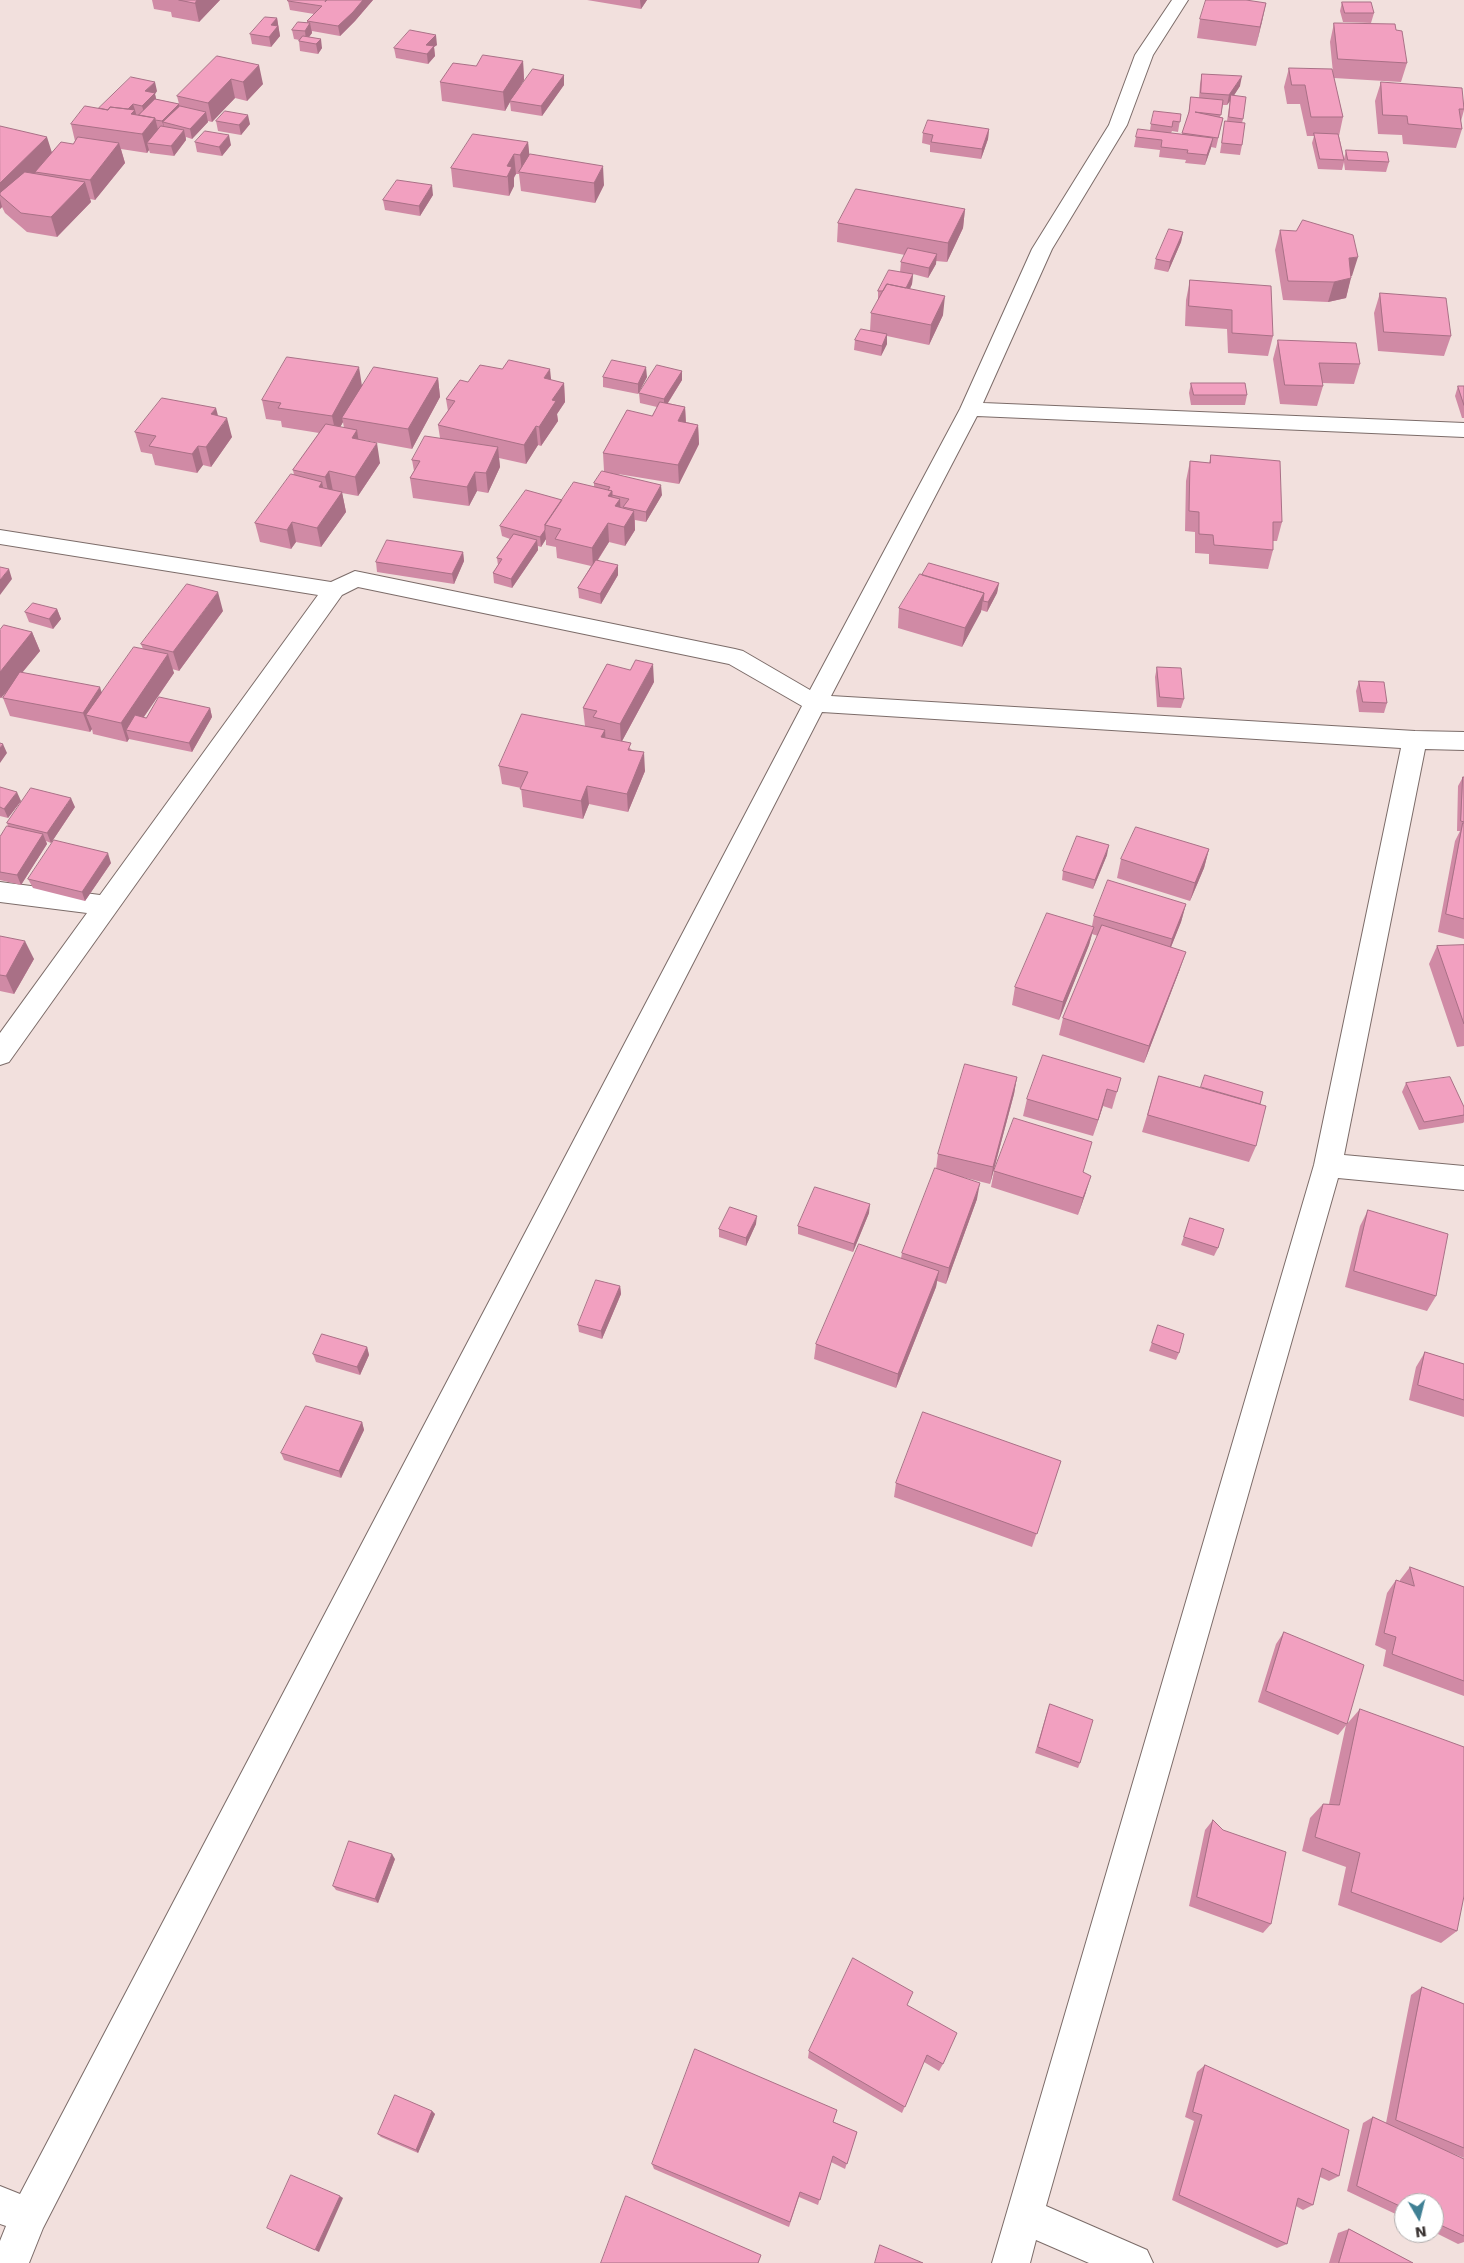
<!DOCTYPE html>
<style>
body{margin:0}
#map{position:relative;width:1464px;height:2263px;overflow:hidden;background:#f2e0dd;font-family:"DejaVu Sans",sans-serif}
canvas{display:block}
.north{position:absolute;left:1394px;top:2193px;width:50px;height:50px;box-sizing:border-box;background:#fff;border:1px solid #b0adad;border-radius:50%;rotate:172deg;font-size:14px;font-weight:700;line-height:20px;text-align:center;color:#3a3332}
.north::after{content:'';display:block;margin:auto;width:18px;height:22px;background:#408094;clip-path:polygon(50% 0,100% 100%,50% 72%,0 100%)}
</style>
<div id="map">
<canvas width="1464" height="2263"></canvas>
<div class="north">N</div>
</div>
<script>
const ctx = document.querySelector('canvas').getContext('2d');
ctx.lineJoin = 'round';
function strokePath(path, color, width, dash) { ctx.strokeStyle = color; ctx.lineWidth = width; ctx.lineCap = dash ? 'butt' : 'round'; ctx.setLineDash(dash || []); ctx.stroke(path); }
function fillPath(path, color) { ctx.fillStyle = color; ctx.fill(path, 'evenodd'); }
const minor = new Path2D(`
 M1172,0h16l-35,55 -26,70 -75,124 -69,154 481,20v14l-487,-21 -146,280 584,35 49,1v18l-39,-1 -81,406 120,11v24l-126,-12 -292,1028 101,44 6,13h-64l-53,-23 -6,23h-38l322,-1098 87,-417 -579,-36 -779,1516 -14,35h-29v-22l6,-15 -6,-2v-38l20,8 782,-1488 -73,-42 -371,-77 -16,8 -333,467 -9,3v-32l87,-120 -87,-11v-20l100,13 218,-300 -318,-51v-14l331,52 24,-11 380,78 8,2 67,39 150,-281 72,-160 77,-124 26,-70z`);
strokePath(minor, '#7c6c69', 2);
fillPath(minor, '#fff');
fillPath(new Path2D(`
 M152,0h68l-21,22 -27,-5 -1,-5 -17,-3z
 M373,0l-18,21 -15,15 -28,-5v2l-3,4 13,11 -4,6 -18,-3 -1,-10v-1l-5,-1 -2,-9 15,-7v-2l7,-7 -24,-4 -2,-9z
 M587,0h60l-6,9z
 M1342,2l32,11 -3,10 -28,-1 -3,-11z
 M1266,3l-10,43 -59,-8 3,-19z
 M277,18l3,18 -9,11 -19,-3 -2,-10z
 M1334,23l62,7 11,33 -6,19 -67,-4 9,39 -4,19 5,23 2,-9 43,12 -3,10 -41,-2 -1,-8 -2,8 -24,-1 -6,-26 2,-7h-7l-7,-32h-13l-3,-17 5,-19 44,5 -3,-31z
 M437,45l-3,2 1,9 -7,8 -32,-6 -2,-10z
 M217,56l46,28 -16,17 -12,-3 -23,24 -4,-1v1l-16,17 -6,-2v3l-12,16 -24,-3 -1,-3 -2,3 -26,-4 4,14 -30,37 -5,-1 1,3 -34,35 -30,-5 -22,-19 -3,-6 -2,2v-83l52,26 21,-8 2,-3 -4,-17 28,-16 58,-17 -2,3 1,5 23,5 -2,-8z
 M523,61l1,19 -4,6 44,-11v10l-22,31 -31,-5 -1,-9 -5,9 -63,-10 -2,-19 36,-16z
 M1202,74l38,12 -6,9 9,24 -1,4v22l-2,10 -20,-2 5,-32h2l3,-20 -3,4h-4l-3,12 3,1 -7,30 -5,-1 -6,18 -20,-2 1,-3 -27,-3 1,-7 -26,-3 2,-10 14,-7 1,-6 30,-10 -3,18 -6,-1 -1,2 11,1 6,-19 3,-18 8,1 1,-14z
 M1381,82l83,23v5l-3,11 1,8 -6,19 -53,-4 -1,-9 -24,-1 -3,-33z
 M216,121l34,3 -9,11 -23,-4z
 M989,129l-1,10 -7,20 -51,-7v-7l-8,-2 1,-10z
 M195,142l36,3 -9,11 -25,-4z
 M528,142l1,13 75,30 -9,18 -74,-12 -2,-17h-3l-2,4v8l-5,10 -56,-9 -2,-19z
 M433,195l-13,21 -35,-6 -2,-10z
 M965,209l-2,19 -16,34 -11,-1v3l-8,14 -15,-4 -1,10 -2,5 33,26 -14,30 -42,-9v8l-6,12 -27,-6 1,-10 15,-9 1,-18 7,-12v-10l22,-19 1,-10 4,-7 -68,-13 1,-19z
 M1280,230l72,46h-1l-5,22 -18,4 -45,-2 -8,-50z
 M1183,232l-2,10 -13,30 -14,-3 2,-10z
 M1190,280l83,56 -5,20 -40,-3 -1,-24 -42,-3 1,-26z
 M1380,293l71,43 -7,20 -66,-5 -4,-38z
 M1278,340l82,24 -6,20 -32,-1 1,3 -6,20 -37,-2 -7,-45z
 M682,371v9l-14,23 17,4 1,15 12,3 1,19 -20,40 -61,-10 44,21 -16,27 -11,-2v10l-10,16 -16,-4 -11,18 20,15 -17,29 -22,-6 -1,-10 13,-22 -34,-8 -1,-11 -10,-2v-6l-5,8 -3,-1v4l-26,38 -18,-5 -1,-10 5,-8 -1,-7 13,-19 -8,-3 -2,-10 62,-26 32,-13v-4l10,-12 -1,-18 49,-37 5,-9 -17,-4 -1,-10z
 M603,377h44l-9,17 -35,-7z
 M438,378l2,19 -28,52 -49,-9 17,23 -22,33 -16,-3 4,19 -25,35 -25,-5 -5,7 -31,-7 -5,-19 39,-48 -1,-5 26,-37 -37,-6 -1,-6 -15,-2 -4,-19 100,-15zM343,422l1,6 -4,-1z
 M551,380l13,3 1,19 -8,12 1,7 -17,25 -3,-1 -12,19 -27,-6 1,9 -12,26 -11,-2 -8,15 -56,-8 -3,-20 4,-7 -2,-11 28,-22 -2,-13 10,-14 -2,-12 22,-17z
 M1191,383l56,12 -2,10h-54l-2,-12z
 M1458,386h6v32h-2l-7,-22z
 M218,416l14,21 -21,30 -8,-2 -6,8 -42,-8 -3,-11 -11,-2 -6,-20z
 M1211,455l71,67 -5,19h-4v9l-5,19 -59,-5v-10l-14,-1v-21l-10,-1 1,-50 4,-20 19,2z
 M463,552l1,9 -10,23 -77,-12 -1,-10z
 M999,583l-2,10 -10,19 -6,-2 -19,37 -64,-19 1,-20z
 M57,609l4,10 -8,10 -24,-7 -4,-10z
 M223,611l-44,60 -7,-2 2,4 -30,44 2,1 64,-10 2,9 -20,35 -63,-13 -2,3 -34,-8 -1,-5 -2,3 -80,-16 -7,-18 3,-5 -5,5h-1v-68l32,2 8,19 -18,22 80,20 41,-44 -2,-5z
 M1157,667l27,32 -3,9 -24,-1 -2,-30z
 M1359,681l28,22 -3,10 -25,-1 -3,-21z
 M654,682l-32,59 10,9 13,21 -17,41 -39,-8 -6,15 -60,-12 -2,-19 -19,-4 -3,-18 86,-40 -2,-18z
 M1463,777h1v162l-26,-7 17,-91 5,-10h-3l1,-45z
 M0,787l21,14 -13,17 -8,-2z
 M75,807l-24,36 -5,-2 1,3 -26,41 -21,-5v-43l8,-11 -1,-3z
 M1209,849l-5,19 -14,33 -73,-23 4,-19z
 M1107,855l-14,34 -31,-9 1,-9z
 M111,863l-26,38 -52,-13 -5,-9z
 M1186,904l-5,18 -10,25 9,22 -36,94 -85,-28 4,-17 35,-82 -6,-2 -3,11 -30,75 -47,-15 3,-18 77,-61 2,-10z
 M0,936l34,23 -20,35 -14,-3z
 M1464,945v101l-7,1 -28,-83 8,-18z
 M1159,1076l101,28 -4,42 -7,16 -107,-30z
 M1017,1077l-3,17 -24,90 -28,-7 15,22 -31,85 -9,-3 -1,6 -40,101 -82,-29 2,-15 85,-86 1,-5 34,-84 2,-15z
 M1121,1078l-9,31 -9,-3 -10,30 -70,-20 4,-17z
 M1406,1083l58,24v15l-1,1 -44,7 -17,-38z
 M994,1171l90,1 2,20 -8,23 -87,-28z
 M1368,1210l68,86 -9,15 -82,-24 15,-61z
 M869,1213l-16,39 -55,-18v-8z
 M1190,1218l28,30 -4,8 -33,-11z
 M756,1224l-10,22 -27,-9v-8z
 M620,1286l1,8 -19,45 -23,-7 -1,-7z
 M1158,1325l21,28 -3,7 -27,-9z
 M367,1347l2,8 -9,20 -44,-13 -3,-8z
 M1425,1352l39,12v53l-55,-17 7,-33z
 M362,1422l2,8 -23,48 -57,-18 -3,-7z
 M1061,1461l-29,86 -138,-50 2,-14z
 M1410,1567l54,20v109l-81,-30 3,-16 -11,-5 12,-52 9,-13 4,2v-2z
 M1284,1632l63,92 -9,11 -80,-33 18,-58z
 M1050,1704l30,59 -2,5 -43,-15 13,-44z
 M1360,1709l97,222 -16,12 -103,-38 8,-38 -44,-16 8,-33 13,-14h6l17,-79z
 M1213,1820l58,104 -8,9 -74,-27 16,-76z
 M395,1859l-17,44 -42,-13 -3,-4z
 M1422,1987l42,17v154l-15,-6 15,7v83l-6,2 -24,-12v-29h-30v15l-57,-27 16,-68 10,-6 13,6 25,-128z
 M907,2005l36,59 -4,7 -15,-9 -22,51 -94,-55 1,-7z
 M1205,2065l134,111 -10,5 -9,-4 -7,28 -10,5 -7,-4 -9,38 -10,4 -105,-48 22,-79 -9,-4 12,-45z
 M432,2111l3,3 -17,39 -37,-16 -3,-3z
 M834,2122l23,10 -12,37 -14,-7 -13,43 -19,-8 -10,30 -135,-58 -2,-5z
 M1349,2229l64,34h-84l9,-30z`), '#d08aa5');
fillPath(new Path2D(`
 M197,0h23l-21,22 -4,-19z
 M363,0h10l-18,21 -15,15 -2,-10z
 M640,0h7l-6,9z
 M1266,3l-4,19 -6,24 4,-19z
 M277,18l3,18 -9,11 -2,-10 2,-12z
 M310,23l2,10 -6,8 -1,-10z
 M436,35l1,10 -3,2 1,9 -7,8 -2,-19z
 M321,39l1,9 -4,6 -2,-10z
 M523,61l1,19 -13,21h-1v1l-5,9 -2,-19z
 M259,65l4,19 -16,17 -4,-19z
 M564,75v10l-22,31 -1,-10z
 M1242,76l-2,10 -9,14v-5l-1,6 -3,4 2,-10z
 M231,79l4,19 -23,24 -4,-19z
 M155,82l2,9 -2,3 2,9 -12,13 -3,-10 3,-15z
 M133,104l2,6 5,19 -19,-13z
 M179,104l2,10 -18,8 2,9 -3,-10z
 M206,112l2,10 -16,17 -2,-10z
 M248,115l2,9 -9,11 -2,-10z
 M155,118l5,19 -13,6 2,7 -2,3 -5,-19z
 M989,129l-1,10 -7,20 1,-10z
 M184,130l2,10 -12,16 -3,-10z
 M229,135l2,10 -9,11 -3,-9z
 M47,137l6,19 -18,16 1,1 -28,29 -8,-7v-12z
 M1213,138l-2,10 -6,17 2,-10z
 M528,142l2,19 -8,11 -2,-17z
 M119,143l6,20 -30,37 -5,-20z
 M514,154l2,20 -2,3v9l-5,10 -2,-30z
 M603,166l1,19 -9,18 -1,-20z
 M85,182l6,20 -34,35 -6,-20z
 M432,185l1,10 -13,21 -1,-10z
 M0,199l2,8 -2,2z
 M965,209l-2,19 -16,34 1,-19z
 M1183,232l-2,10 -13,30 2,-10z
 M937,254l-1,10 -8,14 1,-10z
 M1358,257l-6,19 -8,1 5,-19z
 M913,274l-1,10 -10,21v-10z
 M1351,278l-5,20 -18,4 6,-20z
 M945,296l-2,19 -14,30 2,-20z
 M887,334v10l-6,12 1,-10z
 M359,367l3,19 -20,32 1,4 -7,13 -4,-19z
 M646,367l1,10 -9,17v-10z
 M550,369l2,19 -8,-10z
 M682,371v9l-18,29v-10z
 M438,378l2,19 -28,52 -4,-20z
 M564,383l1,19 -8,12 1,7 -17,25 -2,-19 13,-27z
 M685,407l1,19 -8,-5z
 M216,408l5,19 6,-9 5,19 -21,30 -5,-20 5,-33z
 M698,425l1,19 -20,40 -1,-19z
 M536,426l2,19 -12,19 -2,-19z
 M357,430l3,20 -8,-12z
 M377,443l3,20 -22,33 -3,-19z
 M198,446l5,19 -6,8 -5,-19z
 M498,447l2,20 -12,26 -2,-20z
 M329,471l4,20 -4,5 -4,-19z
 M475,472l2,19 -8,15 -2,-19z
 M322,482l4,19 -7,-14z
 M661,485l1,10 -16,27v-10z
 M612,491l1,19 -5,-14z
 M342,492l4,20 -25,35 -4,-19z
 M620,499l1,20 -6,-13z
 M634,511l1,19 -10,16 -1,-19z
 M292,522l4,20 -5,7 -4,-19z
 M608,523l1,19 -16,25 -1,-19z
 M545,530l1,9 -5,8 -1,-10z
 M537,540l1,10 -26,38 -1,-9z
 M463,552l1,9 -10,23 -2,-10z
 M618,565v10l-17,29 -1,-10z
 M9,569l3,10 -12,16v-15z
 M999,583l-2,10 -10,19 1,-10z
 M218,592l5,19 -44,60 -6,-19z
 M984,593l-3,19 -19,35 3,-19z
 M57,609l4,10 -8,10 -4,-10z
 M32,632l8,19 -39,47 -1,-2v-24z
 M168,654l6,19 -40,58 -8,-1 3,9 -2,3 -6,-19z
 M653,664l1,18 -33,61 -1,-19z
 M100,687l6,19 -20,9 6,14 -2,3 -7,-19z
 M210,708l2,9 -20,35 -3,-9z
 M605,730l1,19 -5,-12z
 M3,744l4,9 -7,10v-15z
 M644,752l1,19 -17,41 -1,-18z
 M587,786l2,18 -6,15 -2,-18z
 M17,792l4,9 -13,17 -4,-9z
 M71,798l4,9 -24,36 -4,-10z
 M43,834l4,10 -26,41 -4,-10z
 M1109,845l-2,10 -14,34 2,-9z
 M1209,849l-5,19 -14,33 5,-18z
 M108,853l3,10 -26,38 -3,-9z
 M1186,904l-5,18 -14,35 5,-18z
 M1094,927l-5,18 -30,75 4,-18z
 M25,941l9,18 -20,35 -8,-18z
 M1186,952l-6,17 -36,94 5,-17z
 M1017,1077l-3,17 -24,90 3,-17z
 M1107,1089l-4,17 -10,30 5,-16z
 M1091,1176l-5,16 -8,23 5,-17z
 M980,1183l-3,16 -31,85 3,-16z
 M870,1204l-1,9 -16,39 1,-8z
 M757,1216l-1,8 -10,22v-8z
 M939,1271l-3,16 -40,101 2,-14z
 M620,1286l1,8 -19,45 -1,-8z
 M367,1347l2,8 -9,20 -3,-8z
 M362,1422l2,8 -23,48 -2,-7z
 M392,1854l3,5 -17,44 -3,-4z
 M432,2111l3,3 -17,39 -2,-3z
 M340,2196l3,2 -24,54 -4,-2z`), '#a97086');
const building = new Path2D(`
 M179,0h18l-2,3z
 M288,0h38l-1,2 2,-2h36l-10,12 -15,14 -31,-5 15,-15 -34,-5z
 M1206,0h40l20,3 -6,24 -60,-8z
 M1342,2h29l3,11h-29z
 M265,17l12,1 -6,7 7,1 -9,11 -19,-3z
 M298,22l12,1 -5,8 -13,-1z
 M1334,23l61,1 1,6 6,1 5,32 -69,-4z
 M410,30l26,5 -10,10 8,1 -7,8 -33,-6z
 M303,36l18,3 -5,5 -17,-3z
 M483,55l40,6 -20,31 -63,-10 13,-19 23,3z
 M217,56l42,9 -16,17 -12,-3 -23,24 -31,-7z
 M1289,68l43,1 11,48h-32l-6,-32h-13z
 M533,69l31,6 -23,31 -31,-5z
 M1202,74l40,2 -13,19 -28,-2z
 M131,77l24,5 -10,9 10,2 -13,13 -9,-2 -5,5 -18,-2 -2,3 -9,-2z
 M1381,82l81,6 2,21h-5l3,20 -54,-5 -1,-8 -24,-1z
 M1231,95l15,2 -3,22 -14,-2z
 M1191,97l32,3 -2,15 -26,-3 28,6 -5,20 -36,-5 7,-21z
 M155,99l24,5 -17,17 -7,-1v-2l-16,-3z
 M85,106l23,4 2,-3 25,3 -4,4 24,4 -13,16 -71,-10z
 M180,106l26,6 -16,17 -27,-7z
 M225,111l23,4 -9,10 -23,-4z
 M1154,111l27,3 -1,8 -7,-1 -1,6 -21,-3z
 M928,120l61,9 -7,20 -51,-7 2,-7 -10,-2z
 M1225,121l20,2 -3,22 -20,-2z
 M0,126l47,11 -47,46z
 M161,126l23,4 -13,16 -24,-3z
 M1138,129l75,9 -6,17 -20,-2 1,-3 -27,-3 1,-7 -26,-3z
 M205,131l24,4 -10,12 -24,-5z
 M1314,133l24,1 6,26 -24,-1z
 M473,134l55,8 -8,13 -6,-1 -7,12 5,1 -5,10 -56,-9z
 M78,137l41,6 -29,37 -55,-8 26,-30 12,2z
 M1346,150l41,2 2,10 -41,-2z
 M530,154l73,12 -9,17 -75,-11z
 M25,172l60,10 -34,35 -30,-4 -21,-18v-2z
 M397,180l35,5 -13,21 -36,-6z
 M856,189l109,20 -17,34 -110,-20z
 M1303,220l50,15 5,22 -9,1 2,20 -17,4 -46,-1 -8,-51 16,1z
 M1169,229l14,3 -13,30 -14,-3z
 M908,248l29,6 -8,14 -28,-6z
 M889,270l24,4 -7,14 -19,-4 -4,7h-5z
 M1190,280l81,6 2,50 -41,-3v-23l-43,-4z
 M887,284l58,12 -14,29 -60,-12z
 M1380,293l66,5 5,38 -67,-4z
 M861,329l26,5 -5,12 -27,-6z
 M1278,340l78,3 4,21 -41,-1 4,23 -38,-1z
 M287,357l72,10 -27,49 -54,-8 3,-5 -19,-3z
 M509,360l41,9 -6,9 20,5 -12,17 4,1 -17,26 -3,-1 -12,19 -86,-20 17,-24 -9,-2 14,-19 8,2 12,-17 22,4z
 M612,360l34,7 -8,17 -35,-7z
 M657,365l25,6 -18,28 -25,-6z
 M374,367l64,11 -30,51 -66,-11z
 M1191,383h54l2,12h-53z
 M1458,386h6v19z
 M162,398l54,10 -5,6 16,4 -21,29 -8,-1 -6,8 -43,-8 7,-10 -21,-4z
 M660,402l25,5 -7,14 20,4 -20,40 -75,-12 24,-43 25,6z
 M326,424l31,6 -5,8 25,5 -22,34 -26,-6 -4,6 -32,-7z
 M425,436l73,11 -12,26 -11,-1 -8,15 -57,-9 10,-17 -8,-1z
 M1211,455l69,6 2,61h-9v28l-59,-5 -1,-10 -14,-1v-22l-10,-1 1,-50 20,2z
 M602,471l59,14 -15,27 -23,-5 6,-8 -17,-4v-4l-4,-1 2,-3 -16,-4z
 M291,474l31,8 -3,5 23,5 -25,36 -25,-6 -5,8 -32,-7z
 M574,482l38,9 -4,5 12,3 -5,7 19,5 -10,16 -16,-4 -16,25 -37,-9 6,-10 -16,-4z
 M526,490l36,10 -17,25v5l-5,7 -40,-11z
 M514,534l23,6 -26,39 -18,-6 9,-14 -5,-1z
 M387,540l76,12 -11,22 -76,-12z
 M596,560l22,5 -18,29 -22,-6z
 M929,563l70,20 -11,19 -5,-1 1,-8 -62,-18z
 M0,567l9,2 -9,11z
 M920,574l64,19 -19,35 -66,-20z
 M187,584l31,8 -45,60 -32,-8z
 M33,603l24,6 -8,10 -24,-7z
 M4,625l28,7 -32,40v-42z
 M134,647l34,7 -47,69 -35,-8z
 M636,660l17,4 -33,60 -27,-7 4,-6 -14,-3 24,-44 23,6z
 M1157,667l24,1 3,31 -24,-2z
 M20,672l80,15 -17,26 -80,-15z
 M1359,681l25,1 3,21 -24,-1z
 M159,697l51,11 -21,35 -63,-13 9,-15 11,3z
 M522,714l83,16 -4,7 30,6 -3,7 16,2 -17,42 -40,-8 -6,15 -61,-12 8,-17 -29,-6z
 M0,743l3,1 -3,4z
 M1463,777h1v45l-3,-1z
 M0,787l17,5 -13,17 -4,-2z
 M31,788l40,10 -24,35 -40,-10z
 M1463,823h1v96l-18,-5z
 M7,826l36,8 -26,41 -17,-3v-35z
 M1136,827l73,22 -14,34 -74,-24z
 M1077,836l32,9 -14,35 -32,-9z
 M54,840l54,13 -26,39 -54,-13z
 M1108,880l78,24 -14,35 -78,-23z
 M1047,913l47,14 -31,75 -48,-15z
 M1102,925l84,27 -37,94 -86,-28z
 M0,936l25,5 -19,35 -6,-1z
 M1464,945v79l-27,-78z
 M1043,1055l78,23 -4,14 -10,-3 -9,31 -71,-21z
 M965,1064l52,13 -24,90 -55,-13z
 M1205,1075l58,17 -3,12 -59,-17z
 M1159,1076l107,30 -10,40 -108,-31z
 M1450,1077l14,30v8l-40,7 -18,-39z
 M1014,1118l78,24 -9,30 8,4 -8,22 -89,-27z
 M935,1168l45,15 -31,85 -47,-15z
 M815,1187l55,17 -16,40 -56,-18z
 M730,1207l27,9 -11,22 -27,-9z
 M1368,1210l80,24 -12,62 -82,-25z
 M1190,1218l34,11 -6,19 -34,-11z
 M859,1244l80,27 -41,103 -82,-30z
 M596,1280l24,6 -19,45 -23,-6z
 M1158,1325l26,9 -5,19 -27,-10z
 M322,1334l45,13 -10,20 -44,-13z
 M1425,1352l39,12v36l-46,-15z
 M306,1406l56,16 -23,49 -58,-18z
 M923,1412l138,49 -24,73 -141,-51z
 M1410,1567l54,20v94l-72,-27 4,-17 -12,-4 12,-53 18,6z
 M1284,1632l80,33 -17,59 -81,-33z
 M1050,1704l43,16 -13,43 -42,-16z
 M1360,1709l104,38v149l-7,35 -106,-39 9,-39 -45,-16 8,-33 16,1z
 M1213,1820l10,10 63,22 -15,72 -74,-27z
 M349,1841l43,13 -17,45 -42,-13z
 M853,1958l60,34 -6,13 50,28 -14,31 -16,-9 -22,52 -96,-56z
 M1422,1987l42,17v144l-68,-28z
 M695,2049l142,61 -4,12 24,10 -10,32 -14,-8 -13,44 -20,-8 -10,30 -138,-58z
 M1205,2065l144,65 -10,46 -17,-8 -9,37 -15,-7 -11,46 -108,-49 23,-80 -9,-3z
 M395,2095l37,16 -16,39 -38,-16z
 M1373,2117l91,42v77l-30,-14v-19h-30v5l-47,-22z
 M291,2175l49,21 -25,54 -48,-22z
 M626,2196l135,59 -3,8h-157z
 M1349,2229l64,34h-74z
 M880,2245l43,18h-48z`);
fillPath(building, '#f2a0c0');
strokePath(building, '#a97086', 1);
</script>
